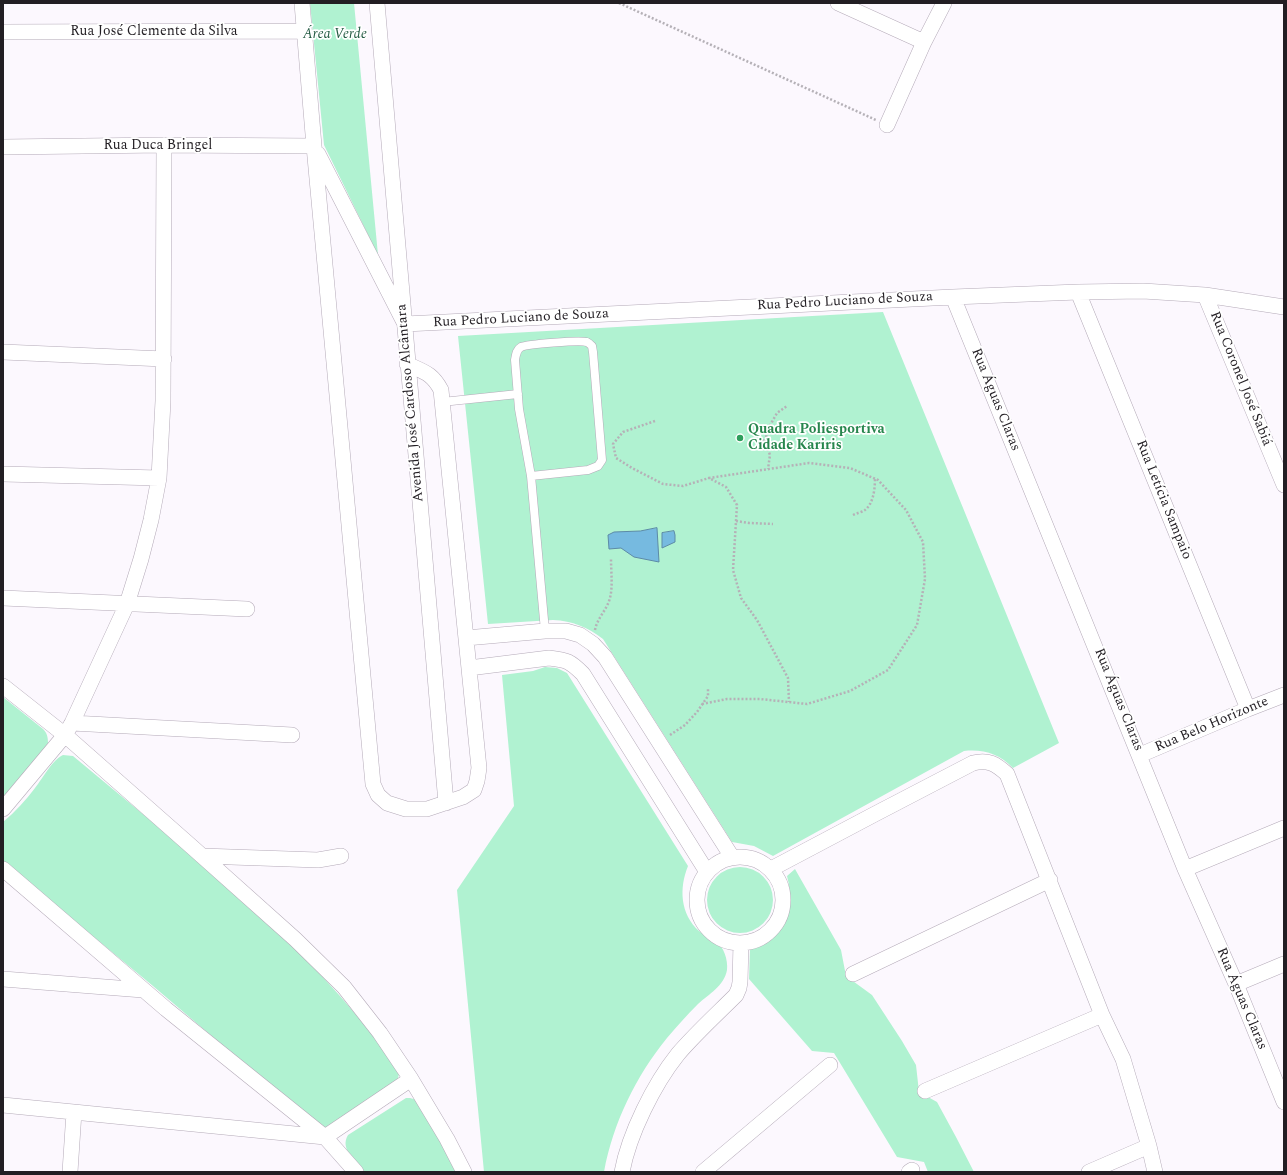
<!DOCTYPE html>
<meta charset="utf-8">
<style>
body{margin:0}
#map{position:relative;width:1287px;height:1175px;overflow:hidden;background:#fcf8fe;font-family:Spectral,serif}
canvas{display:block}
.frame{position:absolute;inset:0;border:4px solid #221e23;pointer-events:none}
</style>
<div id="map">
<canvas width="1287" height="1175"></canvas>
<div class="frame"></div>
</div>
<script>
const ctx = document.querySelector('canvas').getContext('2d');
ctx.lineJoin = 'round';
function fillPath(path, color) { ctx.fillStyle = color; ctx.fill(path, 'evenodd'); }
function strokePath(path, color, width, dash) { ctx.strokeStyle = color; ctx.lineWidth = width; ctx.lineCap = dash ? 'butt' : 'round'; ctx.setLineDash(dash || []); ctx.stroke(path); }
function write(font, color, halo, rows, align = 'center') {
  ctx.font = font + ' Spectral,serif'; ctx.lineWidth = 3.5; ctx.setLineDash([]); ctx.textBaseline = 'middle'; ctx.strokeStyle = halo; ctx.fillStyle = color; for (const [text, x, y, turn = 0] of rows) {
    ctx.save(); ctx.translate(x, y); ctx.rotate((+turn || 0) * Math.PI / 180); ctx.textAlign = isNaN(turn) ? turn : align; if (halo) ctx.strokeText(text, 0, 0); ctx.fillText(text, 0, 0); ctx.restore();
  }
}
fillPath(new Path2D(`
 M310,3h44l24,252 -54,-110z
 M883,312l176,431 -46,25c-14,-14 -29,-19 -49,-17l-191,105 -19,-10 -22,-4 -129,-203c-16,-12 -30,-18 -50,-19l-65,4 -30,-288z
 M545,667l12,1 10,5 121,193c-9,22 -8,48 11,65 5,4 10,6 16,10 9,5 13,19 12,29 -3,16 -18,24 -29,34 -11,11 -21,22 -31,34 -31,38 -54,85 -63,134h-120l-27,-282 57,-84 -12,-131 31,-4z
 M3,697l40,32c4,4 5,8 5,14l-14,21 -31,36z
 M63,755l10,1 142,118 95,89 30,33 30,35 27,36 2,7 -2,8 -70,46 -11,-3 -163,-139 -150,-124v-40c12,-10 23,-22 32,-34 8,-10 18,-29 28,-33z
 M707 900a33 33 0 1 1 66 0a33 33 0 1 1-66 0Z
 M795,869l46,81 5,26 26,19 30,46 14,24 3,27 18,10 19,35 18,35h-46l-4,-10 -27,-5 -63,-104 -22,-2 -63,-72 1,-29c32,-13 46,-40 37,-74z
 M406,1098h4l7,2 42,72h-94c-8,-11 -26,-22 -17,-37z`), '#b0f2d1');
const water = new Path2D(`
 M657,528l2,34 -25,-5 -13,-9 -12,1 -1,-14 6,-3 26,-1z
 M674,531l1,4v7l-13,6v-15z`);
fillPath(water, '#76bae0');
strokePath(water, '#5d8ba7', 1);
const lane = new Path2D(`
 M442,402l76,-8
 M531,476l57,-6 10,-4 4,-6 -9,-108 -1,-6c-2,-2 -3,-3 -5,-4 -8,-2 -59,2 -66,5 -5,3 -5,8 -6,13l4,49 12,67 14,155`);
const street = new Path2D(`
 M302,3l12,143 59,638 5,11 9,8 19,6h21l36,-12 11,-7 3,-9 2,-13 -38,-378c-9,-17 -17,-18 -34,-26
 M377,3l69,800
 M838,3l86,39
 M3,32l301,-1
 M887,125l37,-83 20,-39
 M3,147l161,-2 150,1
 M318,154l87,170 548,-27 125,-5 65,-1 62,4 79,12
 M1078,292l170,417
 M1205,295l79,190
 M953,297l232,572 51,115 48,118
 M3,352l161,7
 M3,474l156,4
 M3,598l244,11
 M466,638l79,-7h21l14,4 13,9 12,13 127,200
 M469,668l80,-10c18,2 21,3 34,16l124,198
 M3,686l62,49 127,112 103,92 49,48 36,46 31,46 36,60 17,33
 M72,723l220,12
 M1140,755l108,-46 36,-14
 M3,809l62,-74 7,-12 55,-119 14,-45 10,-39 8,-42 4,-77 1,-256
 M202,856l116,4 23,-4
 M697 900a43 43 0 1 1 86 0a43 43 0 1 1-86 0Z
 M3,869l163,140 159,128 31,35
 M771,869l104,-55 98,-51c15,-4 23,1 34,11l95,241 21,44 26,87 6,26
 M1185,869l99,-41
 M853,974l197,-94
 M3,979l140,11
 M1236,984l48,-20
 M925,1091l177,-76
 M3,1105l322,32 86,-58
 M70,1172l4,-60
 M622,1172c7,-38 32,-88 56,-118 18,-21 39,-40 58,-59l3,-7 1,-6 1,-39
 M703,1172l127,-107
 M909,1172l3,-2
 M1089,1172l60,-26`);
strokePath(lane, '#b4aab8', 9);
strokePath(street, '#b4aab8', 16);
strokePath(new Path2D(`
 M619,3l257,117
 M655,421l-32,11 -10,12 3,14 16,10 31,16 20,2 26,-8
 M758,438l7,3 5,14 -2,14
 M765,441l4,-14 8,-14 10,-7
 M853,515c4,-2 9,-3 12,-5 9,-7 10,-23 10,-32
 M736,521l13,2 24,1
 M595,630c2,-12 12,-20 15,-32 3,-12 1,-26 1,-39
 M702,704l25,-5h33l47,5 43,-13 38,-21 29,-45 8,-46 -2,-37 -17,-32 -28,-30 -28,-12 -41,-5 -100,15 17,9 11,18 -4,65 8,28 16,22 31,58 1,24
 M670,735l15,-10 12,-13 11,-16v-7`), '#b5b1b7', 2.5, [2, 2]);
strokePath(lane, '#fff', 8);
strokePath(street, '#fff', 15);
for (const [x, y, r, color] of [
 [740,438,4,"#2e9e5b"]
]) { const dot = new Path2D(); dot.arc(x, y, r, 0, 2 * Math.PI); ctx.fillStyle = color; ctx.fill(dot); strokePath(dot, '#fff', 1.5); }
write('14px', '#221e23', '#fff', [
 ["Rua José Clemente da Silva",154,32],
 ["Rua Duca Bringel",158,146],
 ["Rua Pedro Luciano de Souza",845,302,-3],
 ["Rua Pedro Luciano de Souza",521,319,-3],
 ["Rua Coronel José Sabiá",1240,379,68],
 ["Rua Águas Claras",995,400,68],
 ["Avenida José Cardoso Alcântara",411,403,-95],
 ["Rua Letícia Sampaio",1163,500,68],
 ["Rua Águas Claras",1118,700,68],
 ["Rua Belo Horizonte",1212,725,-23],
 ["Rua Águas Claras",1241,999,67]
]);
write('italic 14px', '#235a42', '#fff', [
 ["Área Verde",335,35]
]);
write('bold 14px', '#27864d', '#fff', [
 ["Quadra Poliesportiva",748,430],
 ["Cidade Kariris",748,446]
], 'left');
</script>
